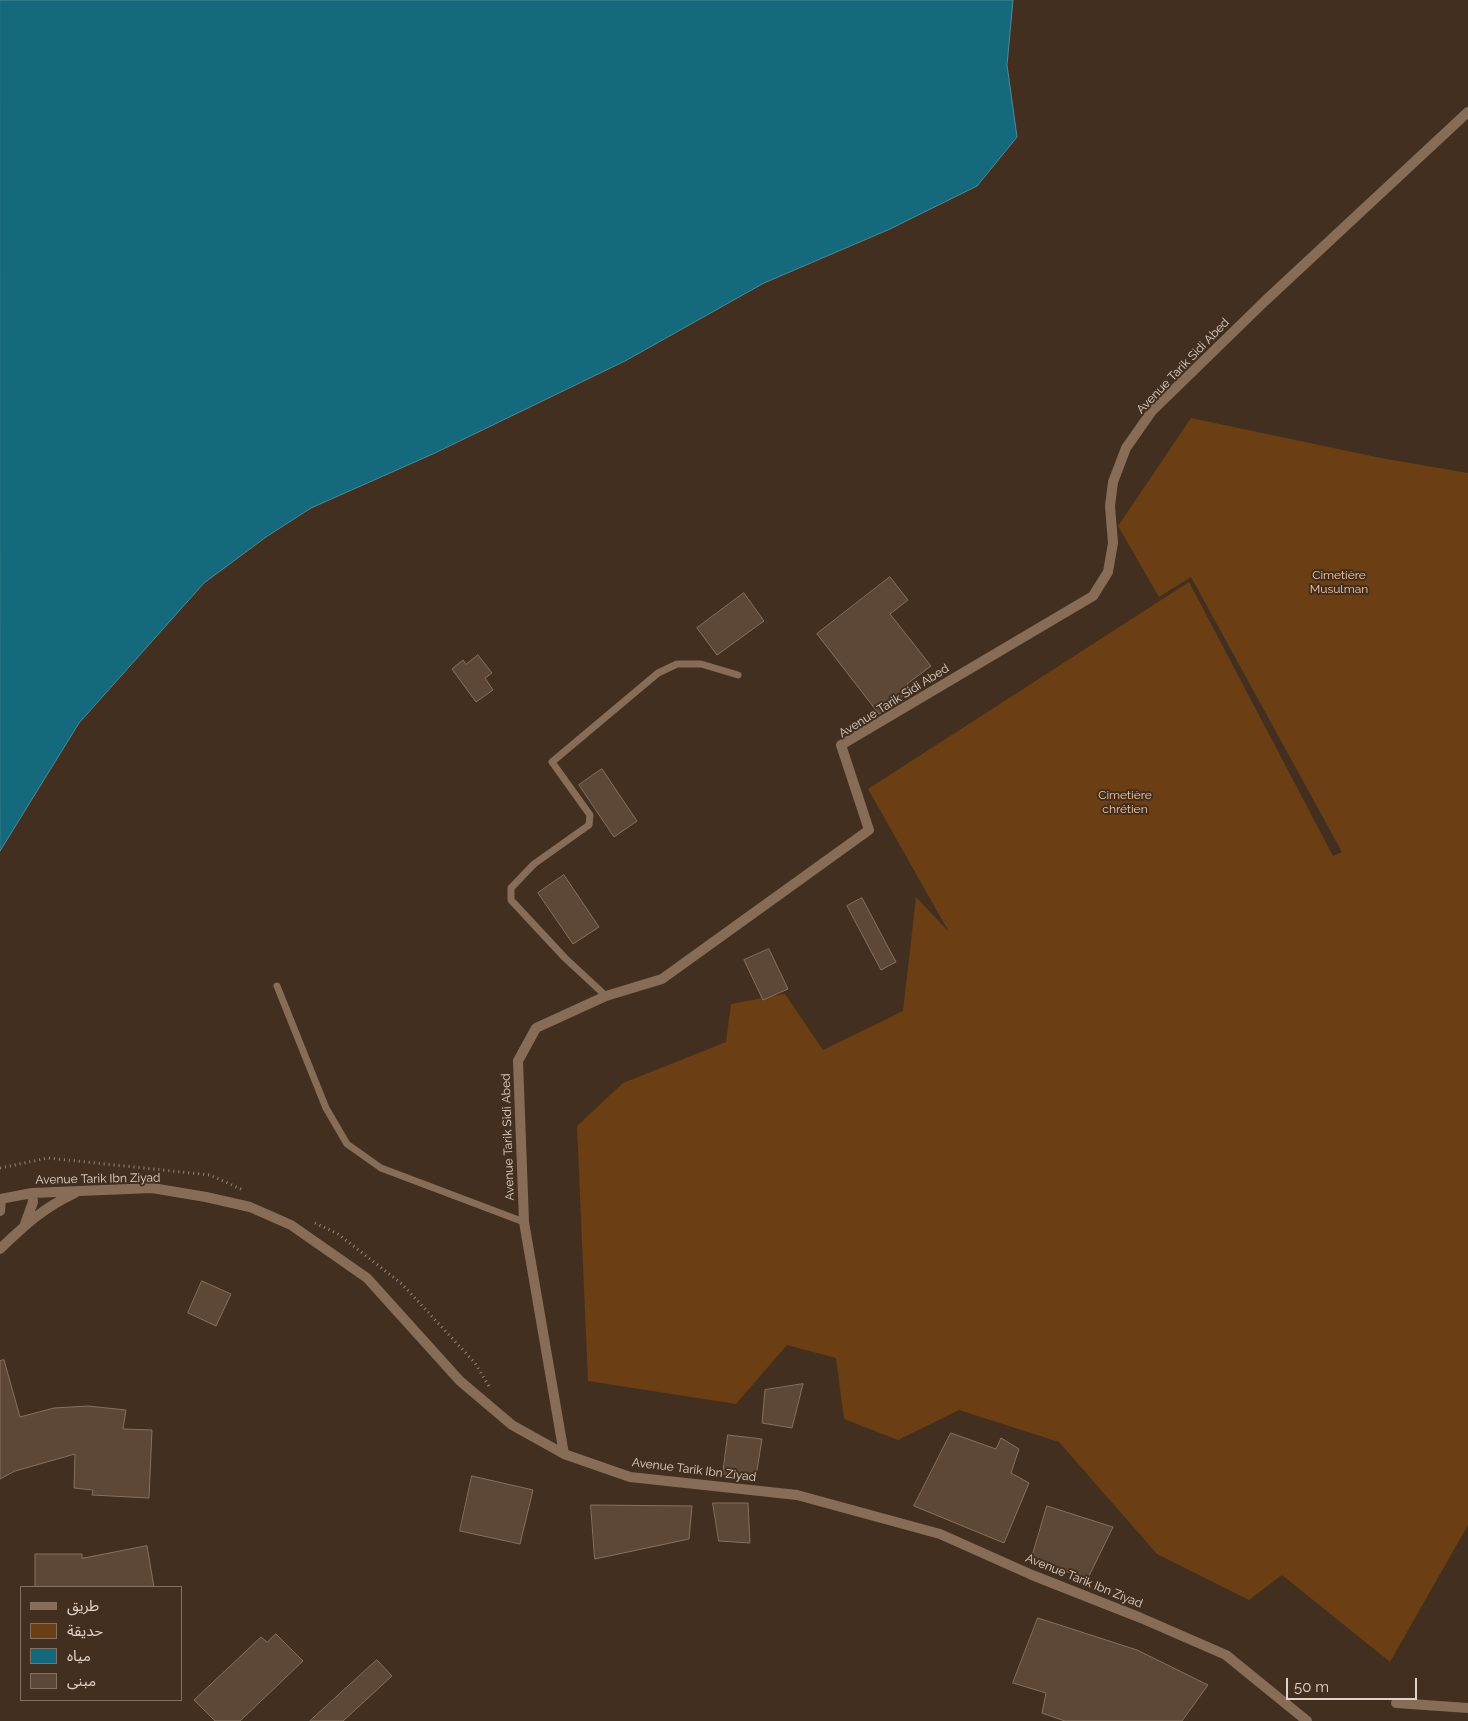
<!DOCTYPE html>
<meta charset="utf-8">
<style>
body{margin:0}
#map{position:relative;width:1468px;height:1721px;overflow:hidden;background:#432f1f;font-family:Raleway,"Noto Sans Arabic",sans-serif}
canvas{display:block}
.legend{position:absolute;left:20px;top:1586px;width:162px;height:115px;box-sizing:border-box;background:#432f1f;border:1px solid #827163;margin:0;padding:6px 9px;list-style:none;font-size:15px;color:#e0d3c9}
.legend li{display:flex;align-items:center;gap:10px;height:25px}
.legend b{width:25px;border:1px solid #827163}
.scale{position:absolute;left:1286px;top:1678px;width:131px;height:22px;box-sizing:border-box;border:2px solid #e0d3c9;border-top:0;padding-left:6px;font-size:15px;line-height:18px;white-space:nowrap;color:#e0d3c9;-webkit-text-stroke:4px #432f1f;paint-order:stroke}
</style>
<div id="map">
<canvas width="1468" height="1721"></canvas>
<ul class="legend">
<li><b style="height:6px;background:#876d58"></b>طريق</li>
<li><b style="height:14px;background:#6b3e13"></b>حديقة</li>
<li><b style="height:14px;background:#14697c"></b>مياه</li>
<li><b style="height:14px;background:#5d4736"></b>مبنى</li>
</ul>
<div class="scale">50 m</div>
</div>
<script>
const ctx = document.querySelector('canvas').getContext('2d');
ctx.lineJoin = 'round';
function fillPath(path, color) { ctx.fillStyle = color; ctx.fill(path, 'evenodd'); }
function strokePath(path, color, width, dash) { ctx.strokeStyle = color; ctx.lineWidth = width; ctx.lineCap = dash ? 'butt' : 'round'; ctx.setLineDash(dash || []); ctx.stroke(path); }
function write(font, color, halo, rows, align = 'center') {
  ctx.font = font + ' Raleway,sans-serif'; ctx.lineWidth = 4; ctx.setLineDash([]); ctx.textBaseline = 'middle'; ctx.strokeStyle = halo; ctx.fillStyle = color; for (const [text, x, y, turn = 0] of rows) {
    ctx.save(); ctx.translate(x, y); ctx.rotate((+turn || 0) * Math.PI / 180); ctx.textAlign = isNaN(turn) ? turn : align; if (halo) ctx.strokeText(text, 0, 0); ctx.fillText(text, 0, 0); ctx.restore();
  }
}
fillPath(new Path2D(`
 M1191,418l190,40 87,15v1052l-78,137 -108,-87 -33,25 -92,-46 -98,-112 -100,-32 -61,30 -54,-21 -8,-61 -49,-13 -51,59 -148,-23 -11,-255 46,-43 103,-41 5,-38 54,-10 38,56 80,-39 13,-114 33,35 -81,-143 321,-207 144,274 9,-4 -151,-275 -32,20 -41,-71z`), '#6b3e13');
const water = new Path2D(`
 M0,0h1013l-6,65 10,72 -40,49 -87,43 -126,54 -139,78 -190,92 -124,55 -45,29 -62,46 -125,140 -79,128z`);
fillPath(water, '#14697c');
strokePath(water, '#518993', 1);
const building = new Path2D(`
 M890,577l18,23 -18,14 41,52 -24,18 7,8 -35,22 -62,-80z
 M744,593l20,28 -47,34 -20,-27z
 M478,655l14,18 -7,5 8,12 -17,12 -24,-33 11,-9 3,4z
 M602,769l35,52 -23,16 -35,-52z
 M564,875l35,52 -26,17 -35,-51z
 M862,898l34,64 -15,8 -34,-64z
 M769,949l19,40 -25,11 -19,-40z
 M202,1281l29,13 -15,32 -28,-13z
 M4,1360l16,57 34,-9 34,-2 38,4 -3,19 29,1 -3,68 -57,-3 1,-5 -19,-2 1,-34 -60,17 -15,8v-118z
 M803,1384l-11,44 -30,-5 3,-33z
 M951,1433l45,16 5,-11 18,11 -8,24 18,10 -25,60 -90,-37z
 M728,1435l34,4 -6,37 -33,-2z
 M472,1476l61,14 -13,54 -60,-13z
 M713,1503h35l2,40 -31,-2z
 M591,1505l101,1 -3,33 -94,20z
 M1047,1506l66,21 -25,51 -57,-17z
 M147,1546l7,41h-119v-33h47v4z
 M1038,1618l99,32 71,35 -26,36h-117l-23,-8 4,-20 -33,-10z
 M276,1634l27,27 -63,60h-25l-21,-21 67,-63 6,5z
 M377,1660l15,16 -49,45h-33z`);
fillPath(building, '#5d4736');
strokePath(building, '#87705e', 1);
strokePath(new Path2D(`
 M0,1168l48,-10 162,17 33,15
 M315,1223l23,11 64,50 73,79 15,25`), '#968679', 3, [1, 4]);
strokePath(new Path2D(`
 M277,986l49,122 21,36 34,24 143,54
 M606,996l-41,-38 -54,-58v-12l23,-24 55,-39 1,-10 -38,-53 106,-89 19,-9h24l37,11`), '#876d58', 7);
strokePath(new Path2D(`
 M1396,1703l72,5`), '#876d58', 10);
strokePath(new Path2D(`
 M0,1199l32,-6 120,-5 54,9 44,10 41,18 76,53 93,103 52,44 52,29 66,23 167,18 143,39 92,41 109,43 85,37 81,66
 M0,1211l1,-12
 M25,1224l8,-22 -1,-9
 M0,1249c25,-24 43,-41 75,-56
 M564,1454l-40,-232 -6,-161 18,-33 70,-32 56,-17 207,-149 -28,-85 252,-149 15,-24 5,-29 -3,-37 3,-24 13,-34 26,-37 113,-110 203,-189`), '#876d58', 10);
write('12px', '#e0d3c9', '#432f1f', [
 ["Avenue Tarik Sidi Abed",1183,366,-46],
 ["Avenue Tarik Sidi Abed",894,701,-32],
 ["Avenue Tarik Sidi Abed",508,1137,-92],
 ["Avenue Tarik Ibn Ziyad",98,1179,-1],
 ["Avenue Tarik Ibn Ziyad",694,1470,7],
 ["Avenue Tarik Ibn Ziyad",1084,1581,22]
]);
write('12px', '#f9c79f', '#432f1f', [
 ["Cimetière",1339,575],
 ["Musulman",1339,589],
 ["Cimetière",1125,795],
 ["chrétien",1125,809]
]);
</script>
